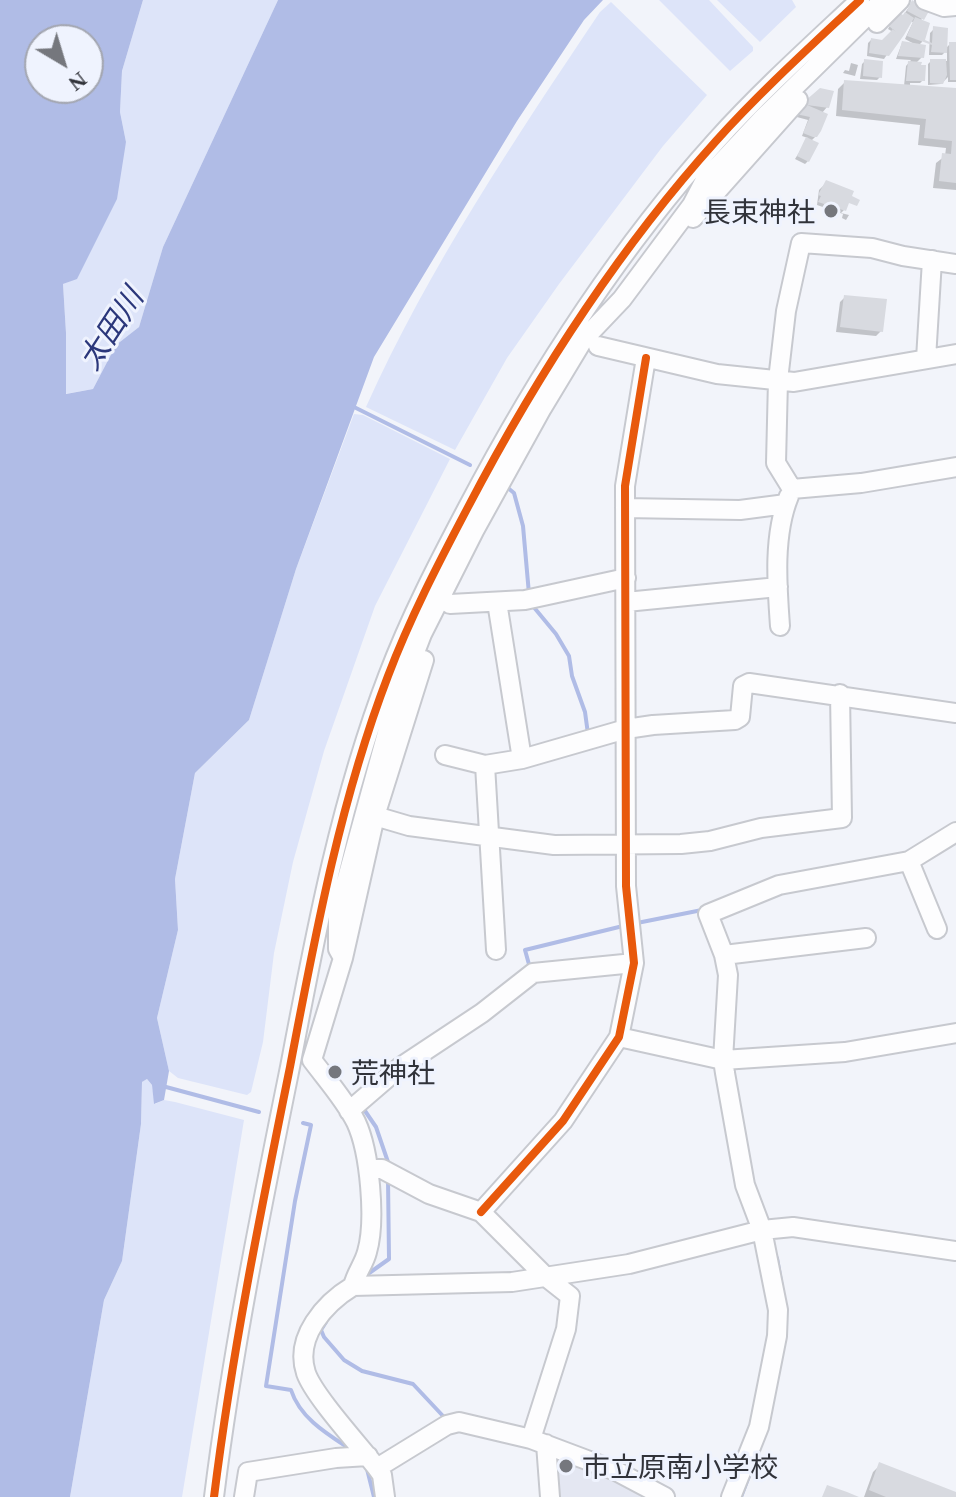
<!DOCTYPE html>
<meta charset="utf-8">
<style>
body{margin:0}
#map{position:relative;width:956px;height:1497px;overflow:hidden;background:#f2f4fa;font-family:Georgia,serif}
canvas{display:block}
.north{position:absolute;left:24px;top:24px;width:80px;height:80px;box-sizing:border-box;background:#eff3fe;border:2px solid #a3a6b0;border-radius:50%;rotate:142deg;font-size:22px;font-weight:700;line-height:32px;text-align:center;color:#31333a}
.north::after{content:'';display:block;margin:auto;width:28px;height:36px;background:#75777d;clip-path:polygon(50% 0,100% 100%,50% 72%,0 100%)}
</style>
<div id="map">
<canvas width="956" height="1497"></canvas>
<div class="north">N</div>
</div>
<script>
const ctx = document.querySelector('canvas').getContext('2d');
ctx.lineJoin = 'round';
function fillPath(path, color) { ctx.fillStyle = color; ctx.fill(path, 'evenodd'); }
function strokePath(path, color, width, dash) { ctx.strokeStyle = color; ctx.lineWidth = width; ctx.lineCap = dash ? 'butt' : 'round'; ctx.setLineDash(dash || []); ctx.stroke(path); }
function write(font, color, halo, rows, align = 'center') {
  ctx.font = font + ' Georgia,"Noto Sans JP",serif'; ctx.lineWidth = 6; ctx.setLineDash([]); ctx.textBaseline = 'middle'; ctx.strokeStyle = halo; ctx.fillStyle = color; for (const [text, x, y, turn = 0] of rows) {
    ctx.save(); ctx.translate(x, y); ctx.rotate((+turn || 0) * Math.PI / 180); ctx.textAlign = isNaN(turn) ? turn : align; if (halo) ctx.strokeText(text, 0, 0); ctx.fillText(text, 0, 0); ctx.restore();
  }
}
fillPath(new Path2D(`
 M550,1453l63,26 35,18h-95z`), '#e4e7f2');
fillPath(new Path2D(`
 M143,0h135l-115,247 -24,80 -23,18 -23,44 -28,5 1,-61 -3,-49 14,-6 49,-136 -6,-30 2,-41z
 M659,0h50l44,47v4l-23,20z
 M717,0h75l4,7 -36,35z
 M611,2l96,93 -44,51 -104,138 -52,74 -52,92 -89,-43c63,-140 149,-268 234,-395z
 M354,414l9,1 87,44 -75,147 -51,145 -31,111 -19,91 -11,89 -12,50 -4,3 -69,-17 -9,-7 -12,-53 21,-88 -3,-51 20,-106 54,-53 47,-151z
 M147,1079l5,6 3,19 9,-4 11,2 69,18 -62,377h-112l34,-197 18,-39 19,-137 1,-42z`), '#dde4f9');
fillPath(new Path2D(`
 M0,0h143l-21,71 -2,41 6,30 -9,57 -40,80 -14,5 3,49v61l27,-5 23,-44 23,-18 24,-80 115,-247h325l-19,20 -67,101 -143,236 -78,212 -47,151 -54,53 -20,106 3,51 -21,88 12,53 -5,29 -10,4 -2,-19 -5,-6 -5,3 -1,42 -19,137 -18,39 -34,197h-70zM40,40h48v48h-48z`), '#b0bce6');
fillPath(new Path2D(`
 M912,3l10,16 -2,2 2,21 -4,4 4,11 -6,6 7,17 -3,3h-10v4l46,3v100l-23,-2 3,-25 9,-7 1,-8 -28,-3 2,-20 -84,-9 2,-27 7,-7 59,4 2,-20 5,-6 -15,-1 6,-16 14,2 -11,-6 8,-17 -3,-1 -26,38 -17,-3 1,-13 3,-3 12,2 10,-10 -5,-3 7,-12h7z
 M933,30h13l-1,19 5,-5h6v38h-8v-5l-7,7 -13,1v-21l3,-3h16v-11l-5,5h-13l1,-22z
 M865,61l15,16 -3,3 -17,-1 2,-15z
 M851,63l7,2 -3,11 -12,-3 2,-3 4,1z
 M821,90l6,17 -5,6 -6,23 -5,5 -3,20 -3,3 -10,-5 13,-21 -6,-2 6,-16 -15,-4z
 M827,182l17,28 -3,3 8,2 -3,5 -4,-2 1,-4 -26,-9 2,-15z
 M845,297l36,34 -5,5 -40,-4 4,-30z
 M880,1465l76,30v2h-92l9,-25z`), '#0003');
strokePath(new Path2D(`
 M354,407l116,58
 M508,488l6,5 9,33 6,68
 M532,605l24,29 13,22 3,20 13,36 3,22
 M637,923l65,-13
 M530,968l-5,-18 98,-24
 M166,1087l93,25
 M363,1108l13,19 13,38
 M303,1123l8,2 -16,76 -29,185 25,4c9,28 36,44 59,59
 M777,1258l6,35
 M365,1276l24,-17 -1,-80
 M326,1322l-5,8 3,7 20,23 18,11 51,13 30,32
 M367,1469l7,28
 M741,1497l15,-39`), '#b0bce6', 4);
fillPath(new Path2D(`
 M912,0l17,11 -5,9 -17,-9z
 M898,12l5,3 2,-3 9,6 -10,17 -15,21 -20,-3 2,-15 11,2 11,-11 3,3 -7,-6z
 M915,17l15,6 -5,17 7,3 1,-17 15,2 -1,25 -16,-1 1,-7 -25,-9z
 M902,41l24,4 -2,13 -26,-2z
 M949,42h7v38h-6z
 M864,59l19,2 -1,17 -19,-2z
 M930,59h16l1,16 -4,9 -13,-1z
 M908,61l14,1 -1,3h5l-1,16h-19z
 M844,80l112,8v95l-17,-2 3,-28 9,1 1,-13 -28,-3 2,-19 -84,-9z
 M820,88l14,3 -5,17 -22,-3 21,9 -7,17 -4,6h-4l-10,-4 7,-16 -14,-3 9,-13z
 M806,137l13,6 -10,19 -12,-6z
 M826,180l28,11 -2,5 8,4 -3,6 -8,-3 -3,8 -28,-9 3,-6 -3,-1z
 M844,295l43,4 -4,33 -43,-5z
 M879,1462l77,30v5h-70l-17,-7z
 M827,1485l20,7 12,5h-37z`), '#d8dae0');
const minor = new Path2D(`
 M925,0l19,7 12,-1
 M877,23l23,-23
 M693,218l105,-118
 M956,264l-53,-8 -31,-8 -71,-5 -15,68 -8,69 -2,83 16,26 69,-6 95,-16
 M598,346l119,28 77,8 162,-28
 M926,359l6,-99
 M625,508l115,2 46,-6
 M497,602l25,157
 M626,602l152,-15
 M450,604l75,-4 101,-22
 M780,626c-3,-41 -7,-91 9,-130
 M445,755l40,10 37,-6 104,-30 27,-4 82,-5 5,-3 3,-31 6,-3 207,30
 M485,765l11,185
 M375,816l34,10 145,19 127,-1 29,-3 51,-13 81,-10 -2,-124
 M909,861l28,68
 M724,955l142,-17
 M343,958l-5,-9v-38l57,-207 27,-70 52,-103 68,-123 41,-68 39,-41 70,-94 13,-25 57,-61 121,-119
 M619,1037l104,23 122,-8 111,-19
 M349,1111l50,-43 83,-55 51,-40 101,-10
 M369,1169h13l47,25 52,18 65,65 24,19 -4,33 -35,110
 M481,1212l82,-91 56,-84 15,-74 -8,-77 -1,-400 21,-128
 M353,1286c3,-13 11,-22 14,-34 9,-31 3,-100 -11,-130 -11,-22 -29,-42 -44,-62l31,-102 32,-142 49,-156
 M546,1444l4,53
 M377,1468l70,-43 12,-3 72,17 85,32 49,26
 M214,1497c18,-145 47,-287 76,-430 25,-131 50,-266 98,-391 22,-58 50,-112 79,-167 69,-132 149,-257 249,-368 45,-50 95,-95 144,-141
 M244,1497l4,-25 88,-14 32,-2
 M385,1497l-3,-22 -5,-7c-17,-22 -63,-72 -71,-95 -12,-36 19,-70 47,-87l159,-4 117,-18 133,-34 31,-3 163,24
 M731,1497l28,-70 18,-91 1,-26 -16,-80 -17,-45 -20,-112 -2,-13 5,-85 -4,-20 -16,-41 71,-29 130,-24 47,-29`);
strokePath(minor, '#c7c9cf', 22);
strokePath(minor, '#fdfdfe', 18);
strokePath(new Path2D(`
 M481,1212l82,-91 56,-84 15,-74 -8,-77 -1,-400 21,-128
 M214,1497c18,-145 47,-287 76,-430 25,-131 50,-266 98,-391 22,-58 50,-112 79,-167 69,-132 149,-257 249,-368 45,-50 95,-95 144,-141`), '#e8590c', 8);
for (const [x, y, r, color] of [
 [831,211,8,"#75777d"],
 [335,1072,8,"#75777d"],
 [566,1466,8,"#75777d"]
]) { const dot = new Path2D(); dot.arc(x, y, r, 0, 2 * Math.PI); ctx.fillStyle = color; ctx.fill(dot); strokePath(dot, '#eff3fe', 3); }
write('28px', '#31333a', '#eff3fe', [
 ["長束神社",815,211,"right"],
 ["荒神社",351,1072],
 ["市立原南小学校",582,1466]
], 'left');
write('italic 30px', '#2b377b', '#eff3fe', [
 ["太田川",110,328,-57]
]);
</script>
